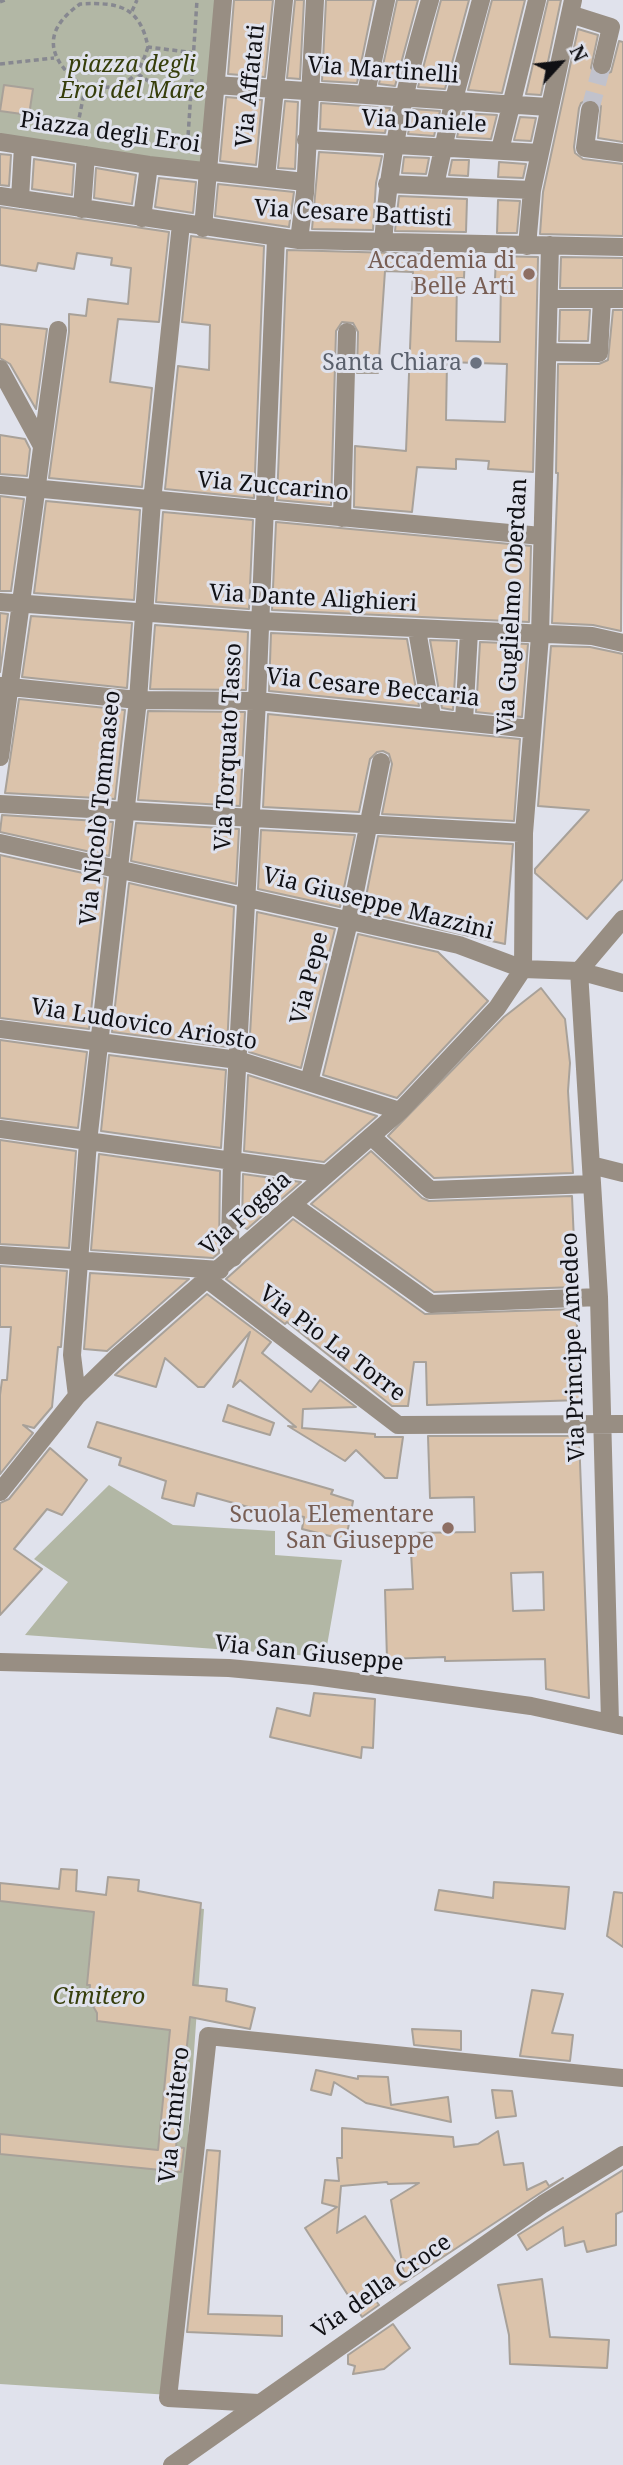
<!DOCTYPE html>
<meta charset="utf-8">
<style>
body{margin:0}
#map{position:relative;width:623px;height:2465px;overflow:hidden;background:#e0e2ec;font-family:"Noto Serif",serif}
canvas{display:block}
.north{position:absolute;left:525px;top:28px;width:70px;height:70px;-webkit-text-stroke:5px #e0e2ec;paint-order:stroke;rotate:63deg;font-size:19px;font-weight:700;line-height:28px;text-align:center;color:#101014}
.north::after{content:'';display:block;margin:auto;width:24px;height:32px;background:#101014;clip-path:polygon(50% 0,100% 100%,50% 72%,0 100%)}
</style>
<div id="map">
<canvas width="623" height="2465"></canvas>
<div class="north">N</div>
</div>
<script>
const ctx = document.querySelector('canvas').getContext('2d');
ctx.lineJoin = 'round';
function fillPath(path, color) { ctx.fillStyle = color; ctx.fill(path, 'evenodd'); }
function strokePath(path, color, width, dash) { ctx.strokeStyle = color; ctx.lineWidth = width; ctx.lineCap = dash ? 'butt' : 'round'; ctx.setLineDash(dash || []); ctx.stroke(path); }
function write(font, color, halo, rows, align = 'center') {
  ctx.font = font + ' "Noto Serif",serif'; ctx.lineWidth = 6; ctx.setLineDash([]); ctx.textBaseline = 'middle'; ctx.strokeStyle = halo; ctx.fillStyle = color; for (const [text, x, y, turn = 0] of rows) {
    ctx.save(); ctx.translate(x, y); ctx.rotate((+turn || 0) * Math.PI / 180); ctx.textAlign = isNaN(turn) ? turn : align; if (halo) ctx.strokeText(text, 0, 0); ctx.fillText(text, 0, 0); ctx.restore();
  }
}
fillPath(new Path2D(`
 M0,0h218l-15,168 -203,-29z
 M109,1485l64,40 102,6v24l67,5 -17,97 -300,-22 43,-53 -34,-23z
 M0,1884l204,25 -34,486 -170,-11z`), '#b2b7a5');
const building = new Path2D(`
 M234,0h39l-8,77 -37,-3z
 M295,0h9l-4,79 -13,-1z
 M326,0h48l-17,83 -35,-2z
 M397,0h21l-23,86 -16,-2z
 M441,0h28l-24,89 -27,-2z
 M492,0h33l-23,93 -34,-3z
 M548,0h13l-20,95 -15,-1z
 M578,29l20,6 -7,33 8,8 12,-4 8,-31 4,1v100l-25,-4 3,-32 -10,-7 -10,4 -2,5 -5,39 1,6 8,6 40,5v72l-83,-2 3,-42z
 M4,85l29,4 -4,26 -29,-4z
 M226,97l36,3 -6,65 -36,-4z
 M285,101l13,1 -3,67 -17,-1z
 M321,103l69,5 -5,25 -65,-4z
 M413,109l27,2 -6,25 -26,-2z
 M463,113l34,2 -6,24 -34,-2z
 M520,117l16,1 -5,23 -17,-1z
 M319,152l63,4 -6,27 -3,47 -61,-1z
 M0,154l11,1 -2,31 -9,-1z
 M404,157l25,1 -3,16 -24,-1z
 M34,159l40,6 -2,30 -40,-6z
 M452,160h17l-1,16 -19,-1z
 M499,162l27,2 -3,14 -25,-1z
 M96,168l40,7 -4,29 -38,-6z
 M159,178l37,4 -3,31 -38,-6z
 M218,184l76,8 -5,35 -74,-11z
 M399,196l68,3 -1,33 -71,-1z
 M498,200l22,1 -3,32h-20z
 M0,207l169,25 -10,90 -41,-3 -8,63 42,6 -10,99 -93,-9 20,-146v-18l17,2 2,-17 40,5 3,-36 -20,-3 1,-7 -35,-5 -3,16 -36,-6 -2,8 -36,-6z
 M191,236l73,10 -10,252 -89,-9 13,-123 31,4 1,-45 -28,-3z
 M287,250l178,5 -1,23h-7l-1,63 44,1 1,-63h-6l1,-23 42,1 -5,215 -45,-3 1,-8 -33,-2v10l-39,-2 -5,45 -58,-5 1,-61 51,5 7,-179 -28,-1 -7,102h-21l1,-41 -5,-9 -11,-1 -6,9 -5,174 -54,-5zM447,362l60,2 -2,58 -59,-2z
 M561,257l62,1v30h-63z
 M560,310h30l-2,31h-29z
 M613,310h10l-2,321 -28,-6 -41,-2 6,-150h-2l2,-109h41l9,-4z
 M0,324l47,5 -11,80 -26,-45 -10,-6z
 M0,435l25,4 5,10 -3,27 -27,-2z
 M0,496l24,3 -13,92h-11z
 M46,501l94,9 -6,90 -100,-7z
 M163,512l90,8 -4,89 -93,-7z
 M276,522l255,24 -2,76 -257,-12z
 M0,613l8,1 -8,58z
 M31,616l101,7 -5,65 -105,-11z
 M155,625l93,7 -2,58 -96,-1z
 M271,633l136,6 12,67 -150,-15z
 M430,640l27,1 -4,69 -11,-2z
 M480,642l48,2 -6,73 -46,-5z
 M551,646l39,1 33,7v225l-36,40 -52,-46v-4l54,-59 -51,-4z
 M19,699l106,11 -10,89 -110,-6z
 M148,711l97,1 -5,94 -102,-6z
 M268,714l252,25 -6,82 -132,-7 10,-50 -3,-10 -6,-3 -6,1 -7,7 -11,53 -96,-5z
 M2,815l111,7 -4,34 -109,-24z
 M136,823l103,6 -3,55 -105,-23z
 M261,830l94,5 -15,72 -82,-18z
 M378,836l135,8 -8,100 -142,-32z
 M0,855l106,23 -17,151 -89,-11z
 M129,883l105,24 -7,140 -115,-15z
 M257,912l78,17 -34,139 -52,-16z
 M358,934l80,18 50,49 -91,97 -74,-23z
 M541,988l24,31 5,44 -2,28 5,82 -139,5 -46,-42 116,-119z
 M0,1040l87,12 -9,76 -78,-10z
 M109,1055l117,15 -5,78 -120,-17z
 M248,1075l129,41 -53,46 -80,-11z
 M0,1140l76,11 -7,97 -69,-4z
 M371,1151l51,47 7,3 143,-5 4,91 -142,5 -123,-88z
 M99,1154l121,17 -1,82 -6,5 -122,-8z
 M243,1174l58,8 -54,47 -5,-3z
 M293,1219l132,95 151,-5 5,91 -154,5 -1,-43h-12l-6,44h-16l-105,-84 -2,2 -59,-45z
 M0,1266l67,5 -6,76h-3l-6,60 -18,21 -11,-3 10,8 -33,41v-79l2,-15h5l4,-53h-11z
 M90,1273l99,6 -82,72 -23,-2z
 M207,1294l64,48 -9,11 49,39 9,-12 36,27 -53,2 -1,19 73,6v3h28l-6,41h-12l-29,-28 -11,11 -57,-35 8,1 -56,-47 -7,7 17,-55 -46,55h-6l-33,-29 -9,29 -41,-12z
 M228,1405l46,18 -4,12 -47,-14z
 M97,1422l236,68 -2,4 22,7 -7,39 -44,-11 2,-12 -40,-9 -1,3 -66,-18 -3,13 -32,-8 4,-17 -47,-16 2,-7 -33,-11z
 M428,1436h151l10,262 -43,-9 -1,-30 -100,2v-4l-58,2 -2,-69 28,-1 -3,-56 65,-1 -1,-35 -44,1zM543,1572l1,38 -31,1 -2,-38z
 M50,1448l37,32 -25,35 -15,-6 -33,40 28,20 -42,46v-112l9,-4z
 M314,1693l61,6 -2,49 -11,-1 -1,11 -91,-21 7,-29 33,8z
 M61,1869l16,1 -1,21 30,4 2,-18 31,3 -1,11 63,12 -8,82 34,4 -1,12 29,7 -5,21 -60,-12 -14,130 8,1 -3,24 -181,-18v-20l158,16 12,-120 -73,-9v-8l-8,-14 1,-14h-3l7,-73 -94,-11v-18l59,6z
 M494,1882l75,5 -4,42 -130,-19 4,-20 54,8z
 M614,1892l9,1v54l-16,-11z
 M532,1990l31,4 -11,39 21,2 -3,26 -50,-5z
 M412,2029l49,2v19l-47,-5z
 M316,2070l42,9v-3l30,1 3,28 57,-8 3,25 -85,-19 -32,-21 -3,13 -20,-5z
 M492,2090l20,1 4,25 -20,2z
 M342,2128l111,9 1,10 24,-3 20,-13 6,34 19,-2 4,27 19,-9 3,5 14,-8 -187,123 3,4 -17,12 -57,-89 32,-21 -15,-4 3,-23 14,1 -2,-23h5zM387,2182l1,2 31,-1 -28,17 13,74 -39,-58 -28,17 4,-47z
 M207,2150l13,1 -12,163 74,2v20l-95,-4z
 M623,2170v41l-7,3v31l-29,7 -3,-11 -19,5 -2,-19 -36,23 -9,-15z
 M542,2279l8,58 59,3 -2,28 -97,-4 -1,-29 -11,-50z
 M393,2324l17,24 -26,21 -31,5 2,-8 -7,-2v-9z`);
fillPath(building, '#dbc3ab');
strokePath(building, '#a8a199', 2);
strokePath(new Path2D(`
 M590,110l12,-45`), '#c1c2cc', 18, [18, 9]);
strokePath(new Path2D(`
 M0,2l5,-2
 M132,11l5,-11
 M148,47c-12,38 -25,41 -63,41 -36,-27 -46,-55 -5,-84 38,-2 60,2 68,43l47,6
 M0,64l54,-6
 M138,74l19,13 35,2
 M76,134l9,-46
 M187,152l10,-152`), '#878890', 3.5, [5, 3.5]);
strokePath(new Path2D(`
 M570,14l41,13 -9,38
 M215,85l333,22
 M366,93l20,-93
 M590,110l-5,38 38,5
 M306,140l234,13
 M0,142l149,23 156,17
 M500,150l37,-150
 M266,177l18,-177
 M387,184l145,6
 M435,185l19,-86 27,-99
 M0,196l299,44 324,7
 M20,199l3,-53
 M82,209l4,-54
 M142,218l7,-53
 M203,228l20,-228
 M299,240l6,-47 10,-193
 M383,243c6,-89 22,-157 47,-243
 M527,246l5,-56 41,-190
 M550,299h73
 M548,352l51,1 3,-53
 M0,369l42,77
 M0,485l541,51
 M342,518l5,-186
 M0,602l260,19 332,15 31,7
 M417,630l15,87
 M0,686l138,14 119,1 274,28
 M464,721l5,-89
 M0,757l58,-427
 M0,804l524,29
 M0,843l459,102 64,24 56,2 44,12
 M579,971l20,326 11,425
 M579,971l44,-52
 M0,1029l238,31 162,51
 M309,1082l40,-160 32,-160
 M0,1129l327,45
 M371,1136l59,54 162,-6
 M591,1165l32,8
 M293,1205l138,99 168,-7
 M0,1255l220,15
 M233,1258l-3,-16 2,-81 25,-460 19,-463
 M208,1280l190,145 225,-1
 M77,1396l-5,-41 16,-213 50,-442 14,-199 29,-277
 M0,1492l77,-96 41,-40 282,-245 97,-103 26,-39 1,-136 16,-197 10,-391
 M0,1662l229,6 85,8 217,30 92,20
 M259,2403l-91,-5 40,-362 415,42
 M172,2465l371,-261 80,-49`), '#988e83', 18);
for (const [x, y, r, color] of [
 [529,274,7,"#8d6e63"],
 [476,363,7,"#6b7280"],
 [448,1528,7,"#8d6e63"]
]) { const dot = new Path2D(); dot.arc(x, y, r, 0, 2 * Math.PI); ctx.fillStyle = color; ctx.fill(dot); strokePath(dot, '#e0e2ec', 2.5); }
write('italic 23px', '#363e0b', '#e0e2ec', [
 ["piazza degli",132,65],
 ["Eroi del Mare",132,91],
 ["Cimitero",99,1997]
]);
write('23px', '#101014', '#e0e2ec', [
 ["Via Martinelli",383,71,4],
 ["Via Affatati",251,86,-84],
 ["Via Daniele",424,122,3],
 ["Piazza degli Eroi",110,133,8],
 ["Via Cesare Battisti",353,214,3],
 ["Via Zuccarino",273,487,5],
 ["Via Dante Alighieri",313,599,3],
 ["Via Guglielmo Oberdan",513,606,-87],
 ["Via Cesare Beccaria",373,688,6],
 ["Via Torquato Tasso",229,747,-87],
 ["Via Nicolò Tommaseo",101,808,-84],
 ["Via Giuseppe Mazzini",378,904,14],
 ["Via Pepe",310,978,-76],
 ["Via Ludovico Ariosto",144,1025,9],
 ["Via Foggia",246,1214,-42],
 ["Via Pio La Torre",332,1344,37],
 ["Via Principe Amedeo",574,1347,-92],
 ["Via San Giuseppe",309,1654,6],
 ["Via Cimitero",175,2115,-84],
 ["Via della Croce",382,2287,-35]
]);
write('23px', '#785e54', '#e0e2ec', [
 ["Accademia di",515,261],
 ["Belle Arti",515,287],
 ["Scuola Elementare",434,1515],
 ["San Giuseppe",434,1541]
], 'right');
write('23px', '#5b616d', '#e0e2ec', [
 ["Santa Chiara",462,363]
], 'right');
</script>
